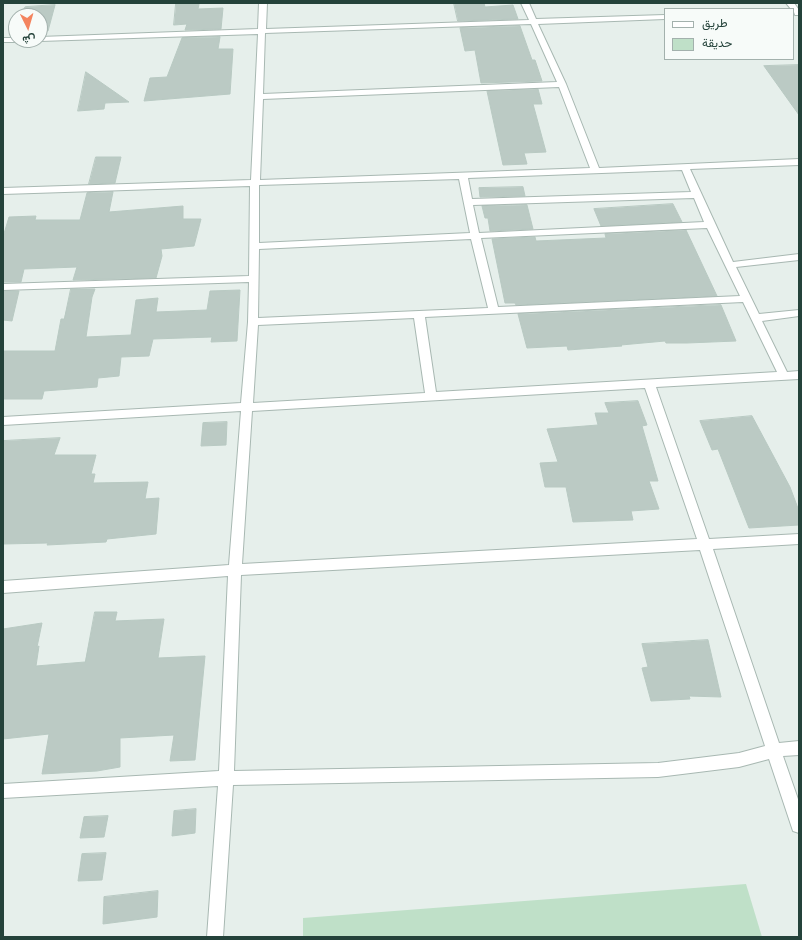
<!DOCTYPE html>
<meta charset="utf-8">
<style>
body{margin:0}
#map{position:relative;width:802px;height:940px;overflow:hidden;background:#e6efeb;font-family:"Varela Round",Vazirmatn,sans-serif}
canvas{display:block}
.frame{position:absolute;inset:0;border:4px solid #24423a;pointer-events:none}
.legend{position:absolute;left:664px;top:8px;width:130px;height:52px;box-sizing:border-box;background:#f7fbf9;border:1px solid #a3b1ad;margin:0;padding:5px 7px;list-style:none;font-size:12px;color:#24423a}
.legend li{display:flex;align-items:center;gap:8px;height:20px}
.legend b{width:20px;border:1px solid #a3b1ad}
.north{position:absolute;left:8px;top:8px;width:40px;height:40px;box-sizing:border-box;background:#f7fbf9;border:1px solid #a3b1ad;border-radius:50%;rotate:175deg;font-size:11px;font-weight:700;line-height:16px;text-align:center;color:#24423a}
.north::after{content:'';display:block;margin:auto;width:14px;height:18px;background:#f4845f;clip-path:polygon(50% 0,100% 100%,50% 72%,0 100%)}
</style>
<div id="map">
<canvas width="802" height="940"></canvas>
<div class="frame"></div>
<ul class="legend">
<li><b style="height:5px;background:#fff"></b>طريق</li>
<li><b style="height:11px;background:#bfe0c8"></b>حديقة</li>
</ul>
<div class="north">ش</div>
</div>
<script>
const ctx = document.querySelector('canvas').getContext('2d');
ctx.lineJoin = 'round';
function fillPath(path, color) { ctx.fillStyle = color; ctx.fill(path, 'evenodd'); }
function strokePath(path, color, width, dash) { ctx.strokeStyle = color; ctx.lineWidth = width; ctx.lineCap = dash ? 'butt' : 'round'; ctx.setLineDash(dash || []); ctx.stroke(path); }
fillPath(new Path2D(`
 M746,884l16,53h-459v-19z`), '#bfe0c8');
const building = new Path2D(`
 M454,3h30l1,4 28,-2 5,14 -60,2z
 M176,4h23l-1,5 25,-1 -2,21 -36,1 2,-6 -13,1z
 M55,5l-7,26h-8v-15h-21l6,-9z
 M520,26l12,34h3l7,21 -61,2 -6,-33 -10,1 -5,-23z
 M220,37l-2,12h15l-3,45 -86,7 6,-23 17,-1 15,-39z
 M799,65v50l-35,-49z
 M86,72l43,30 -24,1 -1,6 -26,2z
 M538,89l4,15h-9l13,48 -22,1 3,11 -24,1 -16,-74z
 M96,157h25l-6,26 -26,1z
 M523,187l2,9 -45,1 -1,-9z
 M113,192l-4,20 74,-6v13h18l-7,27 -33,3 1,7 -6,22 -83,2 4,-13 -53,2 -3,13h-18v-45l6,-20 27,-1 -1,4h45l7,-27z
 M673,204l9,18 -81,4 -7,-17z
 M527,205l6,24 -43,2 -2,-13h-3l-3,-12z
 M686,230l31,66 -201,9 -1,-2h-10l-13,-64 43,-2 1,4 70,-3 -1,-4z
 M71,289h24l-3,8 -6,40 45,-2 5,-35 22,-2 -2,14 51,-2 3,-19 30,-1 -3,51 -26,1 1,-5 -59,2 -4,17 -28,1 -2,19 -21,2 -1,9 -53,4 -2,8h-39v-48h52l6,-32h3z
 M3,291h16l-7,30 -9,-1z
 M721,305l15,36 -49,2h-21l-1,-2 -44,4 1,1 -54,4 -1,-4 -40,2 -9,-34z
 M638,401l9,24 -5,1 16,55h-9l10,28 -28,2 2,9 -60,2 -7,-35h-21l-5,-24 18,-1 -11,-33 51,-4 -3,-12h14l-4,-10z
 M752,416l38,71 9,24v14l-50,3 -31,-79 -6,1 -12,-29z
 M227,422l-1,23 -25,1 2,-23z
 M60,438l-6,17h42l-5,19h4l-2,9 55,-1 -3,17 14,-1 -3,36 -49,5 -1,3 -59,3 1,-2 -45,1v-103z
 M95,612h22l-2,9 49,-2 -6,39 47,-2 -10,104 -25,1 4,-26 -54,3v29l-23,4 -55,3 7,-40 -46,5v-110l39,-6 -5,24 2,-1 -3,20 49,-4z
 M708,640l13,57 -32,-1 1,3 -39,2 -9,-33 6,-1 -6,-23z
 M196,809l-1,24 -23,3 2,-25z
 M108,816l-4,21 -24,1 4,-21z
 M106,853l-4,27 -24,1 4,-27z
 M158,891l-1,26 -54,7 1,-27z`);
fillPath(building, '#bbcac4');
strokePath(building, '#b8c9c2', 1);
const minor = new Path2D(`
 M259,3h8l-1,26 263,-9 -8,-17h8l7,16 129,-4v4l-127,5 28,60 33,84 200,-9v6l-109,4 43,93 66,-8v6l-63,7 23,47 40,-4v6l-37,5 25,51 12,-1v8l-143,8 53,152 90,-5v10l-86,5 66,194 20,-2v14l-16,1 16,46v31l-6,-2 -24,-72 -30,8 -81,10 -425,8 -10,152h-16l11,-151 -215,12v-14l216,-13 9,-195 -225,17v-12l226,-16 12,-154 -238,14v-8l238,-14 7,-81 1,-40 -246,8v-6l246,-8 1,-90 -247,8v-6l248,-8 7,-146 -218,7 -3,-1h3v-3l218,-8zM531,24l26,58 -294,12 2,-61zM559,87l31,81 -330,12 3,-81zM682,170l9,22 -219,7 -4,-21zM459,179l11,54 -211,10v-58zM694,198l10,24 -225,11 -6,-28zM707,228l33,68 -242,11 -17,-69zM471,239l17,69 -230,10 1,-69zM743,302l34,70 -341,20 -11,-75zM414,318l11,75 -172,10 5,-78zM645,388l52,151 -455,25 10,-153zM700,550l65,196 -26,7 -81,10 -424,8 7,-196z
 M786,3h8l5,7v5h-4l-2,-6h-2z
 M3,38h13v2h4l-4,2h-13z`);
strokePath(minor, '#a8b8b2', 2);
fillPath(minor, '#fff');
</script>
